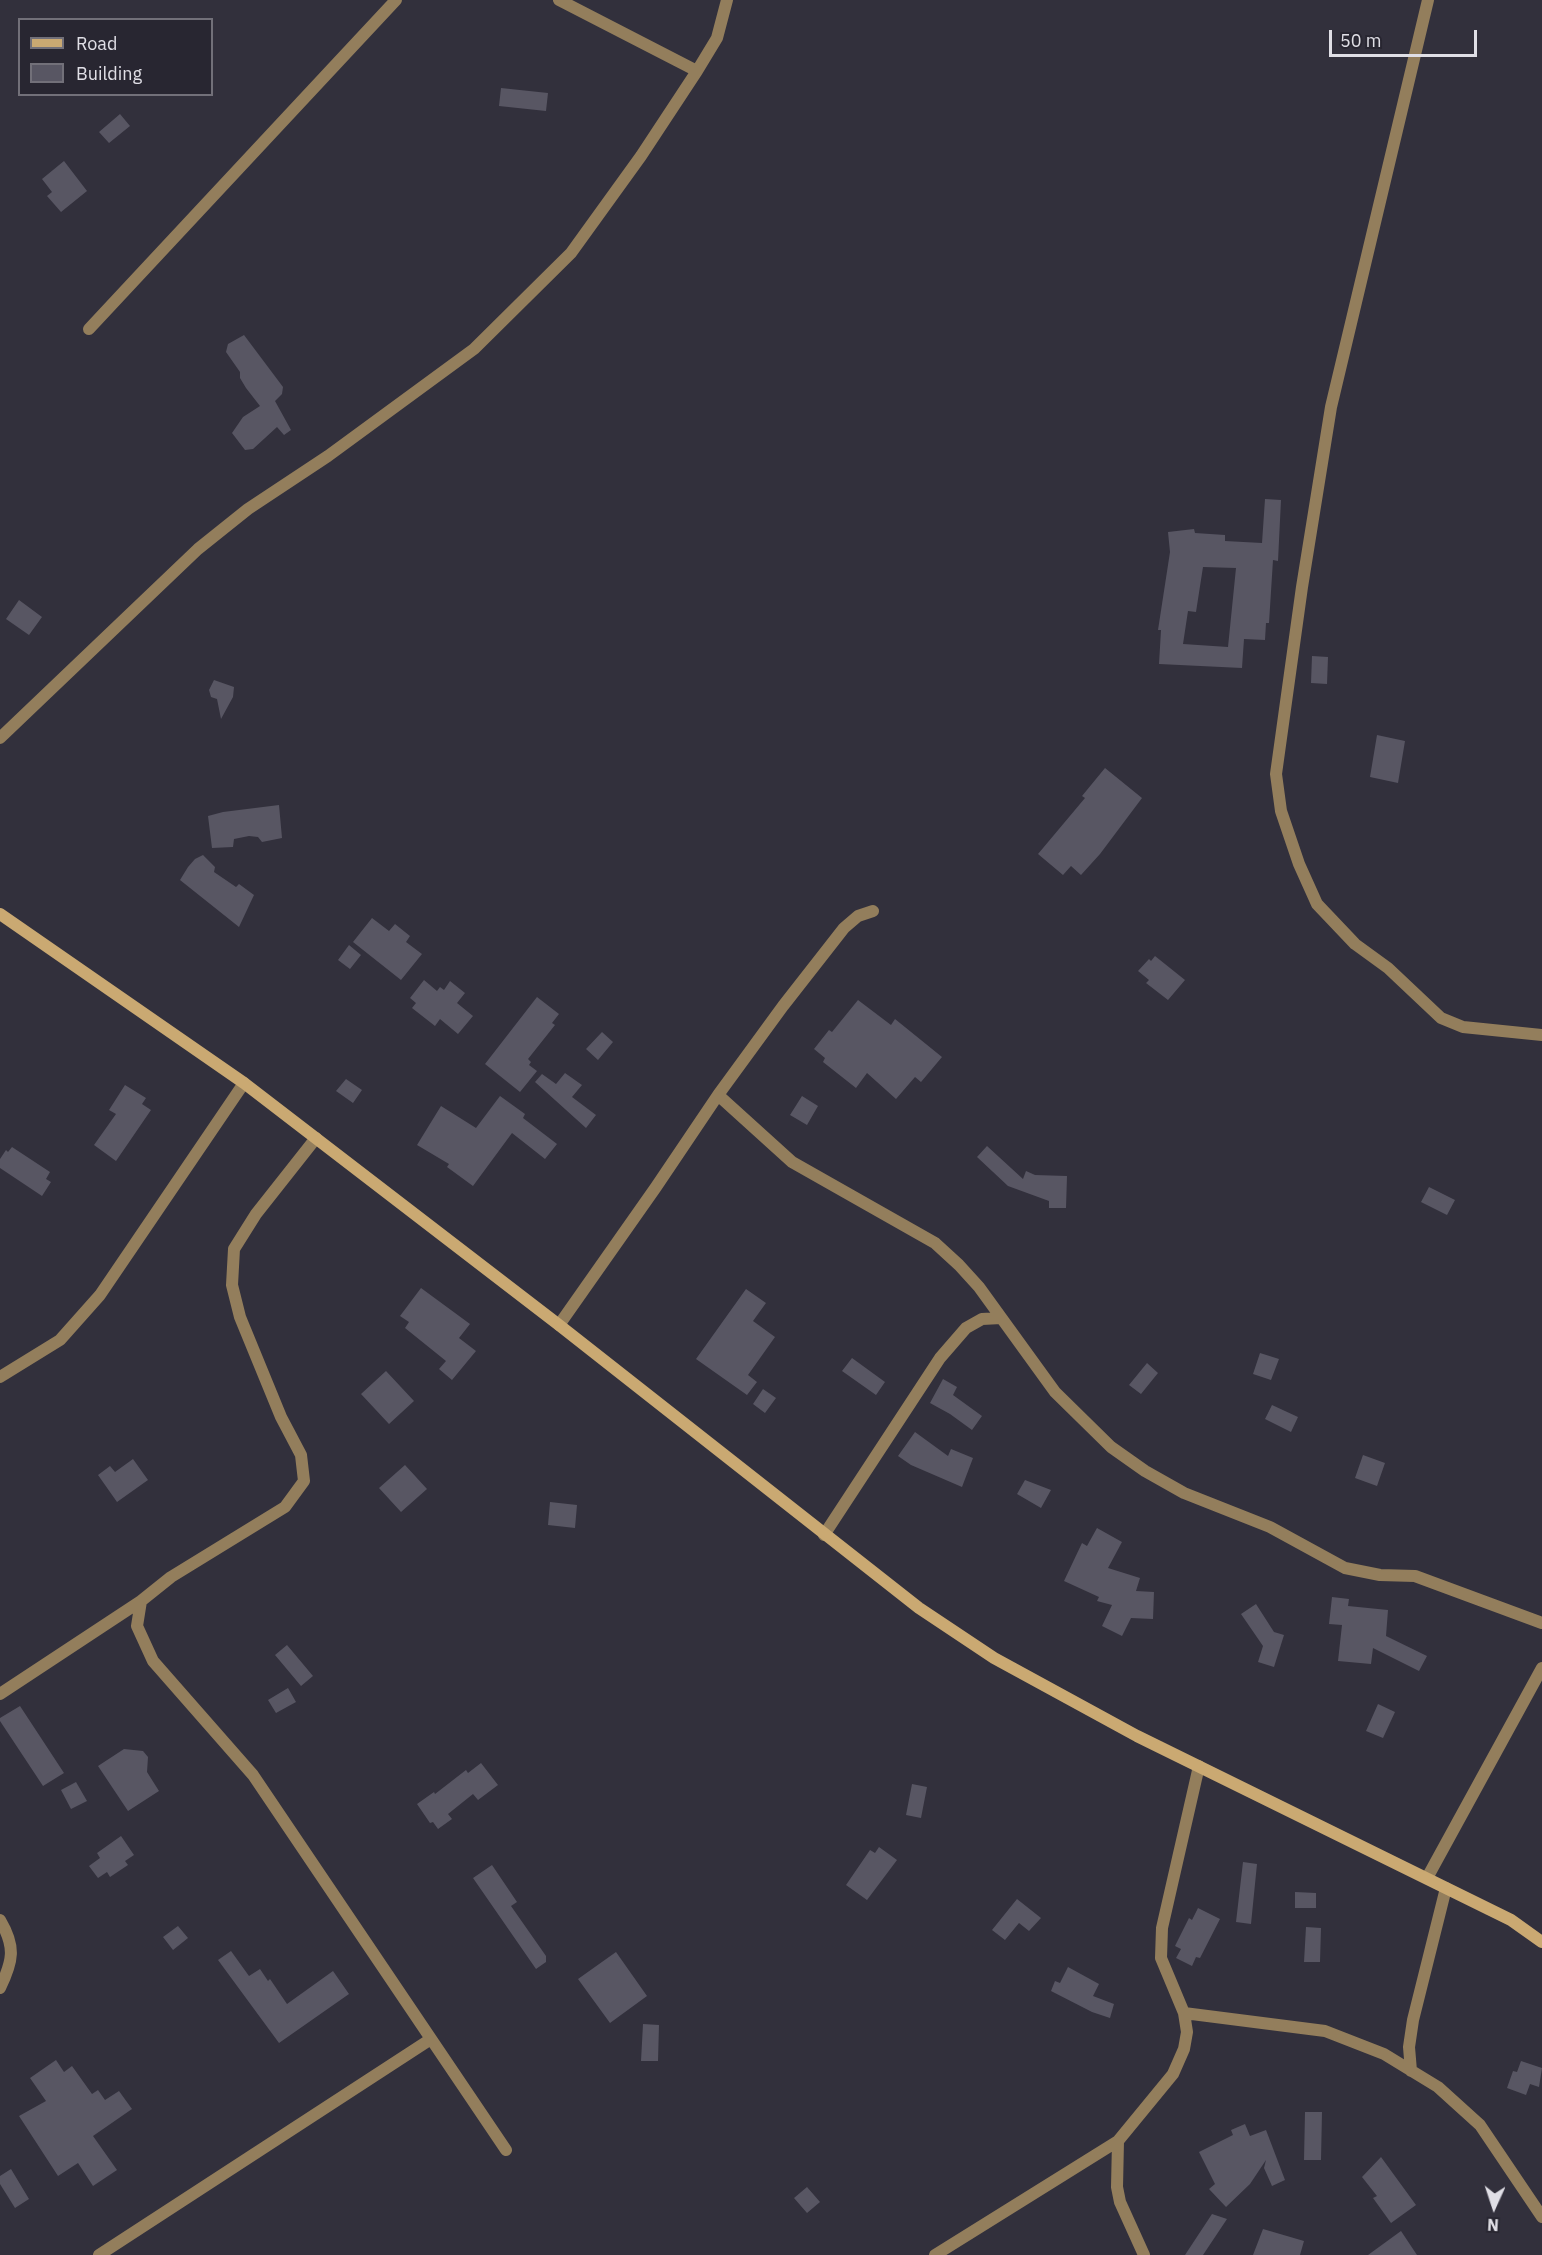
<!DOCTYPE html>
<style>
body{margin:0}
#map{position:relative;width:1542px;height:2255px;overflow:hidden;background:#32303c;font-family:"IBM Plex Sans",sans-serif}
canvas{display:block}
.legend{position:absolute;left:18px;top:18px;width:195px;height:78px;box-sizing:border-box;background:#282631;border:2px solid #727079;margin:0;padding:8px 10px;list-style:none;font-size:18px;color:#e0dfe6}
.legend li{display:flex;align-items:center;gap:12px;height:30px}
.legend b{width:30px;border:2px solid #727079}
.north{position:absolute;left:1464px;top:2177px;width:60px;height:60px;-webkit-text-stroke:4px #282631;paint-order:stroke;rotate:183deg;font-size:16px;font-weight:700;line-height:24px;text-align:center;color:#e0dfe6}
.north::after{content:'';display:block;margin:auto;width:21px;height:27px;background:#e0dfe6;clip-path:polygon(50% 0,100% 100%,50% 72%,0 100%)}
.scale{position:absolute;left:1329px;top:30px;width:148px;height:27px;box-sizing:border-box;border:3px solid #e0dfe6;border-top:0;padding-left:8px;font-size:18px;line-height:21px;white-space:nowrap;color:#e0dfe6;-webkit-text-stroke:4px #282631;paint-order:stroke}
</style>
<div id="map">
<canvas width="1542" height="2255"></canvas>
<ul class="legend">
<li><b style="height:8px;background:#caa972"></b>Road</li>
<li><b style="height:16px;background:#585663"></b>Building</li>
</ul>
<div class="north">N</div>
<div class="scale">50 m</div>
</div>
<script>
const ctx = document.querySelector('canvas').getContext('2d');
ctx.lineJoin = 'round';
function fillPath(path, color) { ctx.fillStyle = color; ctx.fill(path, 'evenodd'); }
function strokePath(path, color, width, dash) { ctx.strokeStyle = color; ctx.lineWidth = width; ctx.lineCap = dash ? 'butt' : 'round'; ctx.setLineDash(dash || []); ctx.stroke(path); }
fillPath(new Path2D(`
 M501,88l47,5 -2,18 -47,-5z
 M120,114l10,12 -21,17 -10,-11z
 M64,161l23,30 -26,21 -14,-16 5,-4 -10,-13z
 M244,335l39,52 -1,7 -7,7 16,29 -7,5 -7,-8 -24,22 -8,1 -13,-17 11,-16 17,-11 -14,-18 -6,-10v-6l-14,-20 2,-8z
 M1265,499l16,1 -3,61 -5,-1 -4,63h-3l-1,17 -21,-1 -2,29 -83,-4 2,-34h-3l12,-78 -2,-20 26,-3 1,4 30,2v6l37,2zM1203,567l33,1 -8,79 -45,-3 5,-33 8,1z
 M19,600l23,17 -13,18 -23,-16z
 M1312,656l16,1 -1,27 -16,-1z
 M214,680l20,7 -1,10 -12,22 -4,-20 -6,-2 -2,-7z
 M1377,735l28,6 -7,42 -28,-6z
 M1105,768l37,30 -42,56 -19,21 -10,-9 -8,9 -25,-21 47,-56 -3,-2z
 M279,805l3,33 -20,4 -4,-5 -9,-1 -15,3 -1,8 -21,1 -4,-32 15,-4z
 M203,855l12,12 -1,5 22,15 3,-3 15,11 -15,32 -59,-47 8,-13 7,-8z
 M372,918l17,13 6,-7 15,12 -4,6 16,12 -21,26 -48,-38z
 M349,945l12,10 -11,14 -12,-9z
 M1155,956l30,24 -17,20 -22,-17 3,-3 -11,-9 11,-12 2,2z
 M424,980l13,11 3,-4 4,3 6,-9 15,12 -8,10 16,13 -15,18 -18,-15 -5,7 -23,-18 4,-5 -6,-5z
 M537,997l22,17 -7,9 3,2 -27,34 3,3 -2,3 8,6 -17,21 -35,-28z
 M858,1000l33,25 4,-6 47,38 -21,25 -6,-5 -19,22 -29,-26 -11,15 -33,-26 2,-4 -11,-9 15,-19 3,2z
 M602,1032l11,10 -15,18 -12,-11z
 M565,1073l17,12 -10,12 24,18 -10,13 -51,-46 7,-8 14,10z
 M346,1079l16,11 -9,13 -17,-12z
 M125,1085l21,13 -4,6 9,6 -35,51 -22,-16 22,-31 -7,-4z
 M500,1096l25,18 -2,4 34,26 -12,15 -33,-26 -39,53 -26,-19 2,-3 -32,-19 24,-39 35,22z
 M802,1096l16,10 -11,19 -17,-10z
 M987,1146l36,33 3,-8 9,4 32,1 -1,32h-17v-7l-41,-15 -31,-29z
 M12,1147l38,25 -4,7 5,3 -9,14 -42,-28v-9l6,-9 2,2z
 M1429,1187l26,13 -8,15 -26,-13z
 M421,1288l49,36 -11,14 17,13 -24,29 -13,-11 7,-8 -41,-33 4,-6 -9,-6z
 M746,1289l20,14 -13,18 22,16 -27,38 9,7 -10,13 -51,-36z
 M1260,1353l19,6 -8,21 -18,-6z
 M852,1358l33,24 -9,13 -34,-24z
 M1147,1363l11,10 -17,21 -12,-9z
 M386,1371l28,30 -25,23 -28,-30z
 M943,1379l14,8 -4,8 29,21 -10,14 -22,-16 -20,-11z
 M763,1389l13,9 -11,15 -12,-9z
 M1272,1405l26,12 -7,15 -26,-13z
 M915,1432l33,24 3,-7 22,9 -11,29 -51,-22 -13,-9z
 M1363,1455l22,8 -8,23 -22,-8z
 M133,1459l15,21 -31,22 -19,-27 12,-9 5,6z
 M405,1465l22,24 -26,23 -22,-24z
 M1025,1480l26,10 -10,18 -24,-14z
 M550,1502l27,3 -2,23 -27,-3z
 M1097,1528l25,14 -14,26 32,10 -4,13 18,1 -1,27 -22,-1 -9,18 -20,-10 10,-21 -15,-4 2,-4 -35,-16 18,-38 5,3z
 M1332,1597l17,2 -1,7 40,4 -2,26 41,20 -8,15 -46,-23 -2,16 -33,-3 4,-36 -13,-1z
 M1256,1604l18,28 10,3 -10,32 -16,-5 5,-16 -22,-32z
 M287,1645l26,31 -12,10 -26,-31z
 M288,1688l8,14 -20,11 -8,-13z
 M1378,1704l17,8 -12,26 -17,-7z
 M20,1706l44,67 -21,13 -43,-65v-3z
 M124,1749l19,2 5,6 -1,15 12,19 -31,20 -30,-45z
 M481,1763l17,22 -20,15 -5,-6 -25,20 4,5 -14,10 -5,-7 -3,1 -13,-19 17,-12 1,2 31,-24 2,3z
 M76,1782l11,19 -16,8 -10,-19z
 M912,1784l15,3 -6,31 -15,-3z
 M121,1836l13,19 -9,6 3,4 -18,12 -3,-5 -9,6 -9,-12 11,-8 -3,-5z
 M879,1847l18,13 -30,40 -21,-15 24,-35 5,3z
 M1243,1862l14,2 -6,60 -15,-2z
 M492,1865l25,37 -6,4 35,50v6l-10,7 -63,-91z
 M1295,1892l21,1v15h-21z
 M1017,1899l24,19 -12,13 -10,-8 -14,17 -13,-10z
 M1198,1908l22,11 -20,39 -4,-1 -4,9 -16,-8 5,-9 -6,-3 14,-28 3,2z
 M178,1926l10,12 -15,12 -10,-13z
 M1306,1927l15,1 -1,34h-16z
 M231,1951l18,25 11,-7 8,12 2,-2 17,25 46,-33 16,23 -70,49 -61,-83z
 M616,1952l31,44 -37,27 -32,-44z
 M1068,1967l31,17 -6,12 21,8 -4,14 -18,-6 -41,-21 4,-10 5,2z
 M643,2024l16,1 -1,36h-17z
 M56,2060l8,12 8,-6 20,28 6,-4 7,10 14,-9 13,18 -39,27 24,34 -24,16 -15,-23 -20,13 -39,-60 27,-15 -16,-23z
 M1521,2061l21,7 -3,19 -9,-3 -4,11 -19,-7 6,-17 4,1z
 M1305,2112h17l-1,48h-17z
 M1245,2124l5,12 16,-6 19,50 -13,6 -8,-18 2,-8 -16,24 -24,23 -17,-18 6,-5 -16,-32 34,-17 -2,-5z
 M1381,2157l35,48 -25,18 -18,-25 4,-2 -15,-19z
 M11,2169l18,30 -14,9 -15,-24v-8z
 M807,2187l13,15 -13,11 -13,-15z
 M1212,2214l15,5 -24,36h-18z
 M1263,2229l41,12 -4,14h-47z
 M1401,2231l16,24h-49z`), '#585663');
strokePath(new Path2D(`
 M559,0l138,71
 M1428,0l-97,407 -29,180 -26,187 5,37 18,53 18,40 38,40 33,24 53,50 22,9 79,8
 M89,329l307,-329
 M0,738l198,-189 50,-40 80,-53 146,-107 97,-96 70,-97 56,-85 20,-33 10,-38
 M718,1095l74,67 143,81 24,22 20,22 76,105 56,55 34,24 39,22 86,34 75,41 35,7 35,1 127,47
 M316,1138l-60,76 -22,35 -2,36 8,32 41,100 20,38 3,26 -19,26 -114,70 -30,24 -4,25 16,35 100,114 253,375
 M559,1325l97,-138 62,-92 65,-89 61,-78 14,-12 15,-5
 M0,1377l60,-37 40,-45 144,-212
 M824,1535l116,-177 26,-30 16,-9 19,-1
 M0,1694l141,-93
 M1427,1878l115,-210
 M0,1920c16,27 13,41 0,68
 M1184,2013l141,18 59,23 54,33 42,38 62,92
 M1411,2071l-2,-24 4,-27 33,-132
 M1118,2141l-1,46 3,15 24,53
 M99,2255l332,-216
 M935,2255l183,-114 55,-67 11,-25 3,-17 -3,-19 -23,-55 1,-30 37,-162`), '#937e5c', 12);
strokePath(new Path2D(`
 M0,914l244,169 315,242 360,283 75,50 143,78 374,184 31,22`), '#caa972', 12);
</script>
